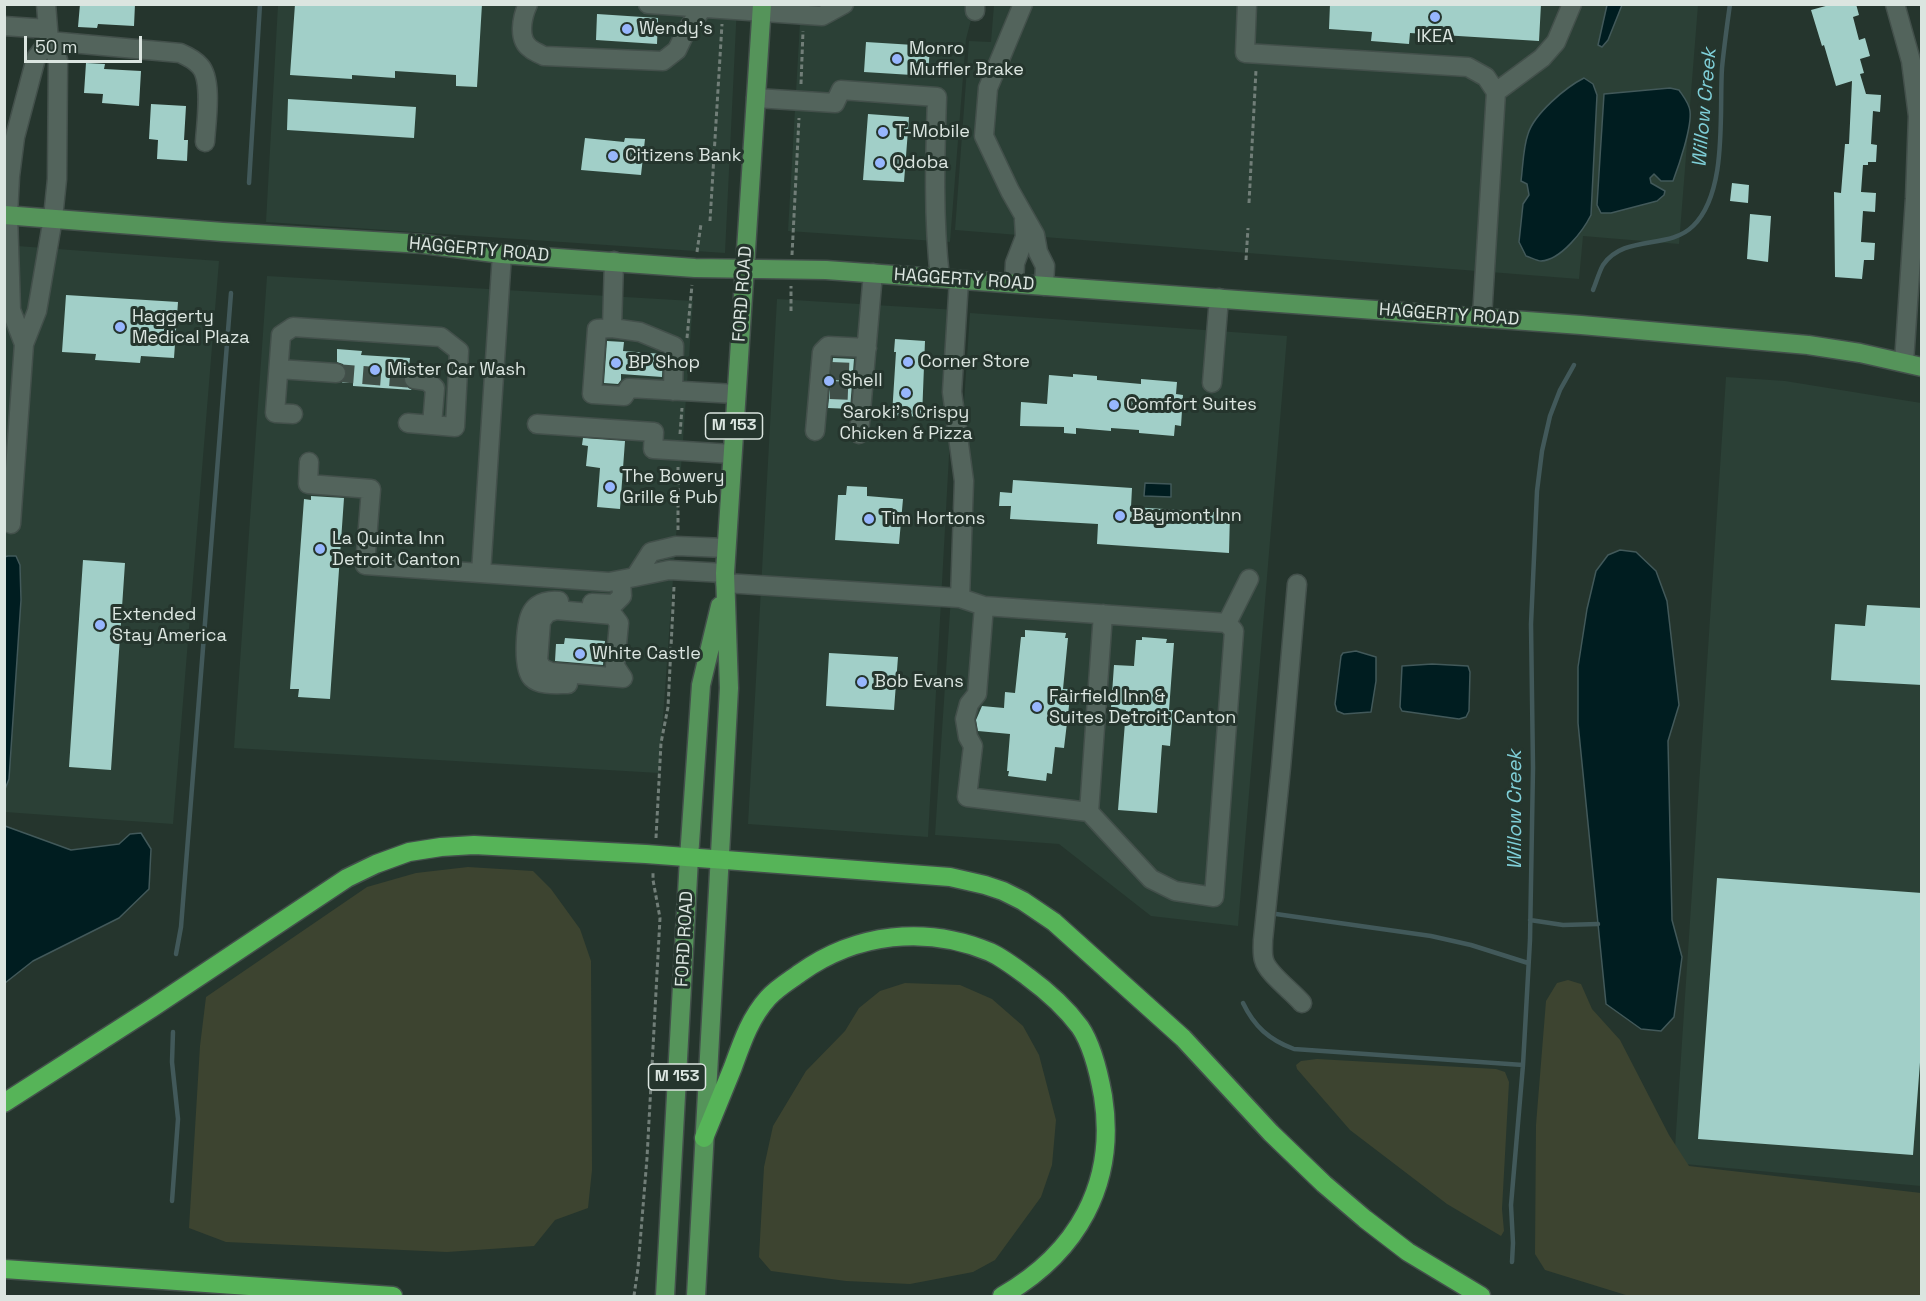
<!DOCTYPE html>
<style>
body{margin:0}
#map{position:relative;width:1926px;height:1301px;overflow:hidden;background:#25352d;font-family:"Space Grotesk",sans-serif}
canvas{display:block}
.frame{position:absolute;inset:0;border:6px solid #dbe5e0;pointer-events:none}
.scale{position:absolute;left:24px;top:36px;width:118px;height:27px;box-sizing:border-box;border:3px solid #dbe5e0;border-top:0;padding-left:8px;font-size:18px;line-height:21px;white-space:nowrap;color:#dbe5e0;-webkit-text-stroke:4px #25352d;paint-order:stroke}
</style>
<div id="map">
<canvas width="1926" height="1301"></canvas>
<div class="frame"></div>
<div class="scale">50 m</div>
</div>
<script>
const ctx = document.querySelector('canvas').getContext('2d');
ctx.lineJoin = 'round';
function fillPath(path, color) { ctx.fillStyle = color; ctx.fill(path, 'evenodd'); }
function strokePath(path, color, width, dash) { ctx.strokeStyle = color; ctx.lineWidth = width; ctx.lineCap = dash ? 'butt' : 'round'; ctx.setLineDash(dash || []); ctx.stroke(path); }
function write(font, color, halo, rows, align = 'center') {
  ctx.font = font + ' "Space Grotesk",sans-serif'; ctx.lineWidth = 6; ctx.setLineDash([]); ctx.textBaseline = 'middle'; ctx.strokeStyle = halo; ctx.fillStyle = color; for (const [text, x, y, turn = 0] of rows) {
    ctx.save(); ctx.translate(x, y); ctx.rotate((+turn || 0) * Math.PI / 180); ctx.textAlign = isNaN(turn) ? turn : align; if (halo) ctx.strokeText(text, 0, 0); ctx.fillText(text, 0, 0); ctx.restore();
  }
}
fillPath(new Path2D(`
 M278,5h459l-12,248 -459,-31z
 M801,5h174l-9,34 -16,203 -162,-11z
 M994,5h704l-19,239 -96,-8 -4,43 -624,-49 14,-189 22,1z
 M4,245l215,16 -46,563 -168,-12z
 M267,276l426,25 -34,472 -425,-25z
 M777,299l180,11 -29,527 -180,-13z
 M970,313l317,23 -49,590 -87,-10 -92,-72 -124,-9z
 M1726,377l59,4 136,22v783l-247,-23z`), '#2b4036');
fillPath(new Path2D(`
 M468,867l65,4 18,18 29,40 11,32 1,209 -4,38 -33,12 -21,26 -87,6 -221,-10 -37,-14 11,-182 6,-49 161,-110 49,-14z
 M1568,980l13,4 11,25 28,31 49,95 20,31 232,27v103h-292l-84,-26 -10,-16 1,-129 10,-124 11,-18z
 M905,983l55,2 32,14 31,27 16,29 17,65 -4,45 -11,32 -46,63 -22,12 -63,12 -64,-3 -75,-10 -12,-14 5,-90 9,-41 33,-55 39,-40 14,-23 21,-17z
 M1317,1059l179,10 9,3 4,10 -7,127 2,22 -3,5 -54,-32 -97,-74 -53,-61 -1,-4 5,-4z`), '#3d4430');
const water = new Path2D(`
 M1607,5h15l-14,35 -6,7 -4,-2z
 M1584,78l9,6 4,11 -6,120c-8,16 -30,45 -50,46 -4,0 -11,-4 -15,-5l-7,-14 4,-38 6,-9 -2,-11 -6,-3c2,-15 2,-33 7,-47 6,-20 38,-47 56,-56z
 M1670,88l9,2c4,6 10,13 11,21 2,16 -11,54 -17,70h-12l-7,-7 -4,4 1,5 14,8 -1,4 -7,6 -46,12h-10l-4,-8 7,-111z
 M1145,483l26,1v13l-27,-1z
 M1620,550l16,2 20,19 11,30 12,104 -11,36 4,179 10,37 -8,60 -13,14 -20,-2 -35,-25 -28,-281v-56l9,-58 9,-38 12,-16z
 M8,556h8l4,9 1,35 -12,179 -4,10 -1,-232z
 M1356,651l20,6v24l-5,31 -27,2 -7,-3 -2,-7 6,-48 2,-3z
 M1432,664l36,2 2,6 -1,39 -3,6 -7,2 -57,-8 -2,-4 2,-41z
 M5,826l66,24 48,-6 11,-10 11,-1 10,16 -2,40 -30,29 -86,43 -28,22z`);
fillPath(water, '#001d20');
strokePath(water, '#42595a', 1.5);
strokePath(new Path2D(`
 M249,183l11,-179
 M1593,290c3,-7 6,-18 10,-25 21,-31 66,-15 90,-39 35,-34 26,-113 29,-158 2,-21 5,-42 8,-64
 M1276,914l155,22 40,9 57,18
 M1530,920l33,5 35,-1
 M176,954l5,-27 50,-634
 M1243,1003c11,23 26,37 51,46l229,16
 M172,1201l6,-82 -6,-57 1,-30
 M1512,1262l1,-19 -2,-38 12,-140 7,-125 3,-172 -2,-144 6,-133 5,-40 8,-35 10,-26 14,-25`), '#42595a', 4.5);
fillPath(new Path2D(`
 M80,4h55l-1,22 -36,-2 -1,4 -19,-1z
 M295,4h187l-5,83 -21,-1v-11l-61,-4v7l-43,-3v4l-62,-4z
 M1330,4h211l-2,37 -129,-8 -1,11 -38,-3 1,-9 -43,-3z
 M1833,4h23l3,11 -6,2 6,23 6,-2 5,18 -10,3 4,14 -4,1 6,20 15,1 -1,17 -7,-1 -2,33 6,1 -1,17h-8v3h-5l-2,27 15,1 -1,19 -12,-1 -2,31 14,1 -1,17h-10l-2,19 -27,-2 -1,-85 7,1 4,-49h4l3,-63 -16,5 -12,-41 -2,1 -11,-36z
 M597,14l61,4 -1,26 -61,-4z
 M866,42l64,4 -2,30 -64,-4z
 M86,63l19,1 -1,5 37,2 -2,35 -37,-3 1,-9 -19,-1z
 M288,99l128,8 -2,31 -127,-8z
 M151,104l35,2 -2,34h4l-1,21 -30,-2 1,-19 -9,-1z
 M868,114l41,3 -5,65 -41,-2z
 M585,138l39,4 1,-4 20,1 -4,36 -60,-5z
 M1732,183l17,2 -1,18 -18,-2z
 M1750,214l21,2 -3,46 -21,-3z
 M66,295l112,7 -4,56 -33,-2 -1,7 -45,-3 1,-6 -34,-2z
 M895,339l30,2 -3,76 -30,-2 4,-63h-2z
 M607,341l17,1 -1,9 40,3 -1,23 -41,-3v6l-3,4 -14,-1z
 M337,349l25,2 -1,4 49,3 -1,9 6,1 -9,4 -3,6 4,9 5,3 -59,-4v-3h-11l5,-10 -4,-9 -6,-2z
 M833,358l21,1 -4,50 -22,-1z
 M1073,374l24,2v4l44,4v-5l36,3 -1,12 7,1 -2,31 -6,-1 -1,11 -35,-3v-3l-28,-2v3l-35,-3v6l-12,-1v-6l-44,-1 1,-24 26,2 2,-29 24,2z
 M583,438l42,3 -5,68 -23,-2 3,-39 -14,-2 2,-20 -6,-1z
 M1013,480l119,8 -1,19 99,6 -1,40 -132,-9 1,-20 -88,-5 1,-13h-12l1,-14 12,1z
 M847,486l20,1v9l36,3 -4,45 -64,-4 3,-45h8z
 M311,496l33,2 -14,201 -32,-2 1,-8h-9l14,-190 7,1z
 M83,560l42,3 -14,207 -42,-3z
 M1867,605l55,3v77l-91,-5 4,-56 30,2z
 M1025,630l41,3 -1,5h3l-5,51h8l-7,59 -9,-1 -3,27 -5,-1 -1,8 -38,-5 1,-5h-2l3,-37 -32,-3 -2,-11 6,-14 22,2 1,-16 10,1 6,-56h4z
 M1142,637l25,2 -1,4h8l-5,67h4l-3,36 -8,-1 -5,68 -39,-3 8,-100 -15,-2 3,-43 20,1 2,-26h6z
 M565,638l40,3 -2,24 -48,-4 1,-17h8z
 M829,653l69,4 -4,53 -68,-4z
 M1717,878l205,15v143l-9,119 -215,-16z`), '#a1cfc8');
strokePath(new Path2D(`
 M831,371l28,1
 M336,373l78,6
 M830,390l27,1`), '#404f48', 18, [18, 9]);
const minor = new Path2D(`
 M528,4c-6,13 -11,36 3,45 4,3 9,5 13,7l119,5 14,-11 9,-19 16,-22
 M648,4l174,12 22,-12
 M1023,4l-35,84 -4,48 26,55 25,44 3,17 7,14 -1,20
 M1247,4l-2,49 223,14 18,10 10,15 -14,225
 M1895,4l16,57 7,55 -3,83 -11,163
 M975,11v-7
 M4,26l44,3
 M49,41l131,12c7,3 15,7 20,13 13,14 6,57 5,76
 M1496,92l46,-34 14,-16 16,-38
 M756,98l79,5 6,-13 96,7c-2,61 -4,120 3,181
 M614,261l-2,67 28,4 34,14 -1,45
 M1014,283l1,-20 10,-26 -1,-17
 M612,328l-15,1 -5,65 32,2 5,-8 107,6
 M24,344l-13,-34 -3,-95 2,-39 5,-39 21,-79 13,-17
 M279,369l57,4
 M414,379l13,2 8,7 -3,37
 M1212,383l7,-85
 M293,414l-18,-1 6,-78 12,-8 148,10 18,14 -4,76 -47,-4
 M537,424l117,8 -1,17 79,5
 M815,431l7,-79 6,-6 39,2
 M859,434l14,-161
 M309,462l-1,22 63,5 -6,76 244,17 26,-5
 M11,524l13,-180 13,-33 16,-93 4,-39 1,-119 -9,-19 -3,-37
 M481,573l21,-319
 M725,573l-56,-3 -34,7 16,-25 25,-6 50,2
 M725,583l235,15 4,-117 -12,-89 7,-112
 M1297,584l-16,183 -18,173c0,6 -1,14 1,20 3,13 28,31 38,43
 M960,598l24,8 243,17 7,8 -20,266 -39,-6 -24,-12 -62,-67 -122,-15 6,-51 -5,-9 -3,-18 4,-15 8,-10 7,-88
 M559,601c-9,-1 -20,1 -26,9 -8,10 -11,58 -1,68 8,8 26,6 36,6
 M592,603l22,1 8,-8 -1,-16
 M556,610l57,5 6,8 -4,43 8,12 -72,-6 -9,-4 -4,-7 3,-40 6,-8z
 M1227,623l22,-44
 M1089,812l14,-198`);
const major = new Path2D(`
 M4,215l219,17 200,12 79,10 193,14 131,2 755,55 227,20 52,8 62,14
 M665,1296l24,-438 12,-173 19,-79
 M696,1296l33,-608 -4,-115 37,-569`);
const highway = new Path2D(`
 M4,1103l148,-95 195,-130 29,-14 33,-12 32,-5 33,-2 172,9 304,23 35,8 18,6 20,10 31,21 129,116 88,95 53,51 41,35 43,33 73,44
 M704,1138c10,-24 19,-47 29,-71 9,-25 17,-49 35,-69 9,-10 21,-17 32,-25 56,-40 126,-48 190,-21 13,6 26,16 38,25 19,14 38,31 52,50 13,19 19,47 23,69 14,88 -26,157 -101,200
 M4,1269l389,27`);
strokePath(minor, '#43504b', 21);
strokePath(major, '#43504b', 21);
strokePath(highway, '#43504b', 21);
strokePath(new Path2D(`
 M801,84l2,-53
 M1249,203l7,-133
 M710,221l12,-197
 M697,252l4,-28
 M792,255l7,-137
 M1246,260l2,-32
 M791,311v-25
 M687,338l5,-53
 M680,434l2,-26
 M678,530v-63
 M656,838l5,-95 7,-36 6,-120
 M634,1296l4,-28 9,-110 13,-240 -7,-38v-9`), '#717e78', 3, [4.5, 3]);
strokePath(minor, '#53645c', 18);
strokePath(major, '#55945a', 18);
strokePath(highway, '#56b458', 18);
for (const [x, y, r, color] of [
 [1435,17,6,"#97b6fd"],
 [627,29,6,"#97b6fd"],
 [897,59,6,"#97b6fd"],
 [883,132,6,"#97b6fd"],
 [613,156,6,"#97b6fd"],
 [880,163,6,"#97b6fd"],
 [120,327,6,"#97b6fd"],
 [908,362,6,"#97b6fd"],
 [616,363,6,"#97b6fd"],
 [375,370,6,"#97b6fd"],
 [829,381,6,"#97b6fd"],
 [906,393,6,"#97b6fd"],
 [1114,405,6,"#97b6fd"],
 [610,487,6,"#97b6fd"],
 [1120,516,6,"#97b6fd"],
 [869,519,6,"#97b6fd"],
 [320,549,6,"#97b6fd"],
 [100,625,6,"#97b6fd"],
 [580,654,6,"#97b6fd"],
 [862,682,6,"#97b6fd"],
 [1037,707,6,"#97b6fd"]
]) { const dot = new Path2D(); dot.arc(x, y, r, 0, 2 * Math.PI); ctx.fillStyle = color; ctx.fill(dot); strokePath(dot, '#25352d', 2); }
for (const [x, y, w] of [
 [734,426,57],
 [677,1077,57]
]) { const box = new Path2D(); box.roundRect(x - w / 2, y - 13, w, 26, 4.5); ctx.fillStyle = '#25352d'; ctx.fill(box); strokePath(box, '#dbe5e0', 1.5); }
write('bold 16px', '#dbe5e0', null, [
 ["M 153",734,426],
 ["M 153",677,1077]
]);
write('18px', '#dbe5e0', '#25352d', [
 ["Wendy's",639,29],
 ["IKEA",1435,37,"center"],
 ["Monro",909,49],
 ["Muffler Brake",909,70],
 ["T-Mobile",895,132],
 ["Citizens Bank",625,156],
 ["Qdoba",892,163],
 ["Haggerty",132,317],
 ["Medical Plaza",132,338],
 ["Corner Store",920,362],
 ["BP Shop",628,363],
 ["Mister Car Wash",387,370],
 ["Shell",841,381],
 ["Comfort Suites",1126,405],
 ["Saroki's Crispy",906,413,"center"],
 ["Chicken & Pizza",906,434,"center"],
 ["The Bowery",622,477],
 ["Grille & Pub",622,498],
 ["Baymont Inn",1132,516],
 ["Tim Hortons",881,519],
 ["La Quinta Inn",332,539],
 ["Detroit Canton",332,560],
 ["Extended",112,615],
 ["Stay America",112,636],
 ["White Castle",592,654],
 ["Bob Evans",874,682],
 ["Fairfield Inn &",1049,697],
 ["Suites Detroit Canton",1049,718]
], 'left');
write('18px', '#dbe5e0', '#25352d', [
 ["HAGGERTY ROAD",479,250,5],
 ["HAGGERTY ROAD",964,280,4],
 ["FORD ROAD",743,294,-86],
 ["HAGGERTY ROAD",1449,315,4],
 ["FORD ROAD",685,939,-87]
]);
write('italic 20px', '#7fcfd8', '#25352d', [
 ["Willow Creek",1705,108,-85],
 ["Willow Creek",1516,810,-90]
]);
</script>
